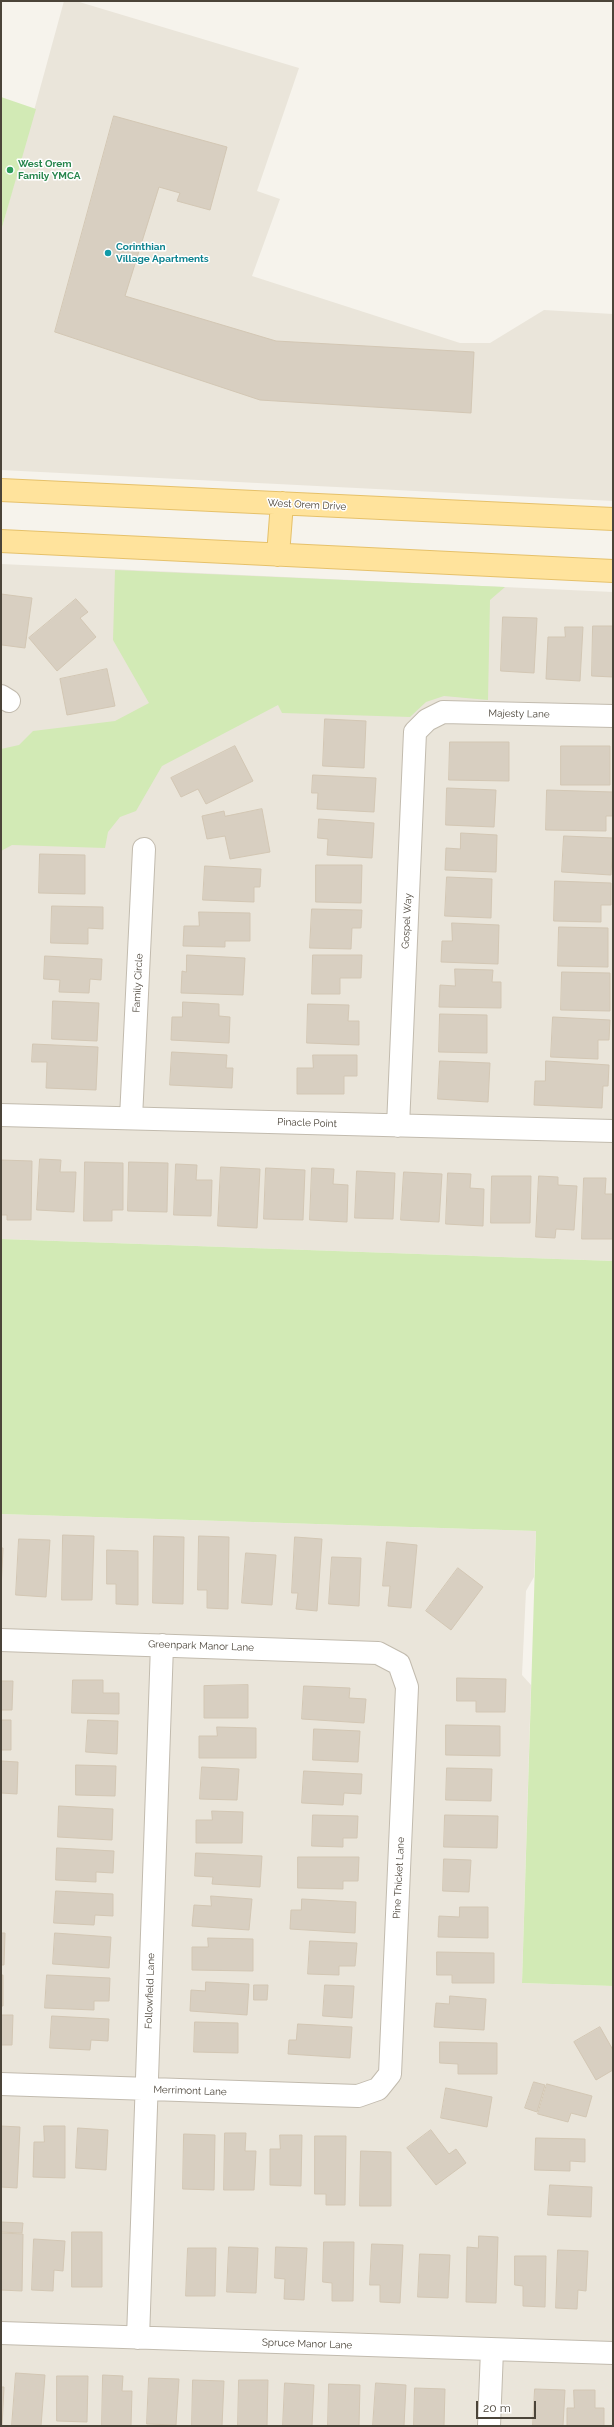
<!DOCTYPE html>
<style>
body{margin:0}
#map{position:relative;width:614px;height:2427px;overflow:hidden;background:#f6f3ec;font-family:Raleway,sans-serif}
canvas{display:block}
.frame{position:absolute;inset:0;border:2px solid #4b4439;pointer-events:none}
.scale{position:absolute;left:476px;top:2401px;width:60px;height:18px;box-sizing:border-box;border:2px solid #4b4439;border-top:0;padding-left:5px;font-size:12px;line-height:14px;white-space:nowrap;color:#4b4439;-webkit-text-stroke:3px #fff;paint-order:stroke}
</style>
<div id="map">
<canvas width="614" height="2427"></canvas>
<div class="frame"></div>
<div class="scale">20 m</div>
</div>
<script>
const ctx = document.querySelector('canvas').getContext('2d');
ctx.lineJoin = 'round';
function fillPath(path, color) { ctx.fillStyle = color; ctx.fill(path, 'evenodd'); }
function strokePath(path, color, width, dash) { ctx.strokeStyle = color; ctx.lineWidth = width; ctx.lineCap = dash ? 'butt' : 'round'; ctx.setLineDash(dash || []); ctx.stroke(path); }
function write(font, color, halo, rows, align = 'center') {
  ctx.font = font + ' Raleway,sans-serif'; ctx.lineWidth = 3; ctx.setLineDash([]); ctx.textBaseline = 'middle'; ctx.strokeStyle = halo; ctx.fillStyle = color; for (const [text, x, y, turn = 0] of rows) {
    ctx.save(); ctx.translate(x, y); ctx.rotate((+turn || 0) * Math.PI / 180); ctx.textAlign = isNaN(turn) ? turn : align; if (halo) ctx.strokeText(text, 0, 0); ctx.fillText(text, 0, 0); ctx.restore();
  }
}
fillPath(new Path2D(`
 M64,1h12l223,67 -42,123 23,8 -28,77 208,67h30l54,-33 69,4v187l-612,-31v-239z
 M1,564l612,28v669l-612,-22z
 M1,1514l535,17 -2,46 -8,14 -4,84 9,10 -9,298 91,3v440h-612z`), '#eae5da');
fillPath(new Path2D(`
 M1,97l35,12 -35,122z
 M115,570l390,17 -15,13 -2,100 -44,-4 -18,6 -16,15 -128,-4 -4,-8 -116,61 -26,45 -16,6 -12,15 -3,16 -93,-3 -11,6v-102l18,-4 14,-14 82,-10 34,-18 -36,-63z
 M1,1239l612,22v725l-91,-3 14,-452 -535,-17z`), '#d2eab5');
const building = new Path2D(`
 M114,116l113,31 -17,63 -33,-9 3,-8 -21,-6 -34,109 151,45 198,11 -3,61 -211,-13 -205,-68z
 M1,594l31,4 -7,50 -23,-3z
 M76,599l12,13 -8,6 16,19 -39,34 -28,-33z
 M503,617l34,1 -3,55 -33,-2z
 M593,626h20v51l-21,-1z
 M565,627h18l-3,54 -34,-2 2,-42h17z
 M107,669l8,37 -48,9 -7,-36z
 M325,719l41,2 -2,47 -41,-2z
 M450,742h59v39l-60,-1z
 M235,746l18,35 -47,23 -8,-15 -17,8 -10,-19z
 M561,746h49v39h-49z
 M313,775l63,3 -2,34 -57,-3 1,-16h-6z
 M447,788l49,2 -2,37 -48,-2z
 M547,790l66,2v24h-7v15l-60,-1z
 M262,809l8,43 -40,7 -5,-23 -18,3 -5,-23 22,-5 1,5z
 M319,819l55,4 -2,35 -45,-3 1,-16 -10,-1z
 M461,833l36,2 -1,37 -51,-2 1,-22 14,1z
 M564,836l49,2 -2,37 -49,-3z
 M40,854l45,1v39l-46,-1z
 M316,865h46l-1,38 -45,-1z
 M205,866l56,3 -1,18h-6v15l-51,-2z
 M447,877l45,2 -1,39 -46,-2z
 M555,881l56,2v22h-10v17l-47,-1z
 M52,906l51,1v22l-15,-1v16l-37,-1z
 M312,909l50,1 -1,18h-9l-1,21 -41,-1z
 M199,912l51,1v28h-25v6l-42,-1 1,-20h15z
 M452,923l47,2 -1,39 -57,-2 1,-21h10z
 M559,927l49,1v39l-50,-1z
 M187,955l58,3 -2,37 -62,-2 1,-22 4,1z
 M313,955h49l-1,23h-21v16h-28z
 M45,956l57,3 -1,21 -11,-1 -1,14 -30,-1 1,-12 -16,-1z
 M455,969l38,1 -1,12h9v26l-62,-1 1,-22 15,1z
 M562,972l48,1v38l-49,-1z
 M53,1001l46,2 -2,38 -45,-2z
 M183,1002l36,2v12l11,1 -1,26 -58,-3 1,-23h10z
 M308,1004l41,1 -1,16h11v24l-52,-2z
 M440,1014l47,1v38l-48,-1z
 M553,1017l57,3 -1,20h-11v19l-47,-2z
 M33,1044l65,3 -2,43 -50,-2 1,-26h-15z
 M172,1052l55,3 -1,13h7l-1,20 -62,-3z
 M313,1055h44v21h-13v18h-47v-26h16z
 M440,1061l50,2 -2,39 -50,-3z
 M546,1061l63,4 -1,21h-5l-1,22 -68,-3 1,-24h10z
 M40,1159l21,1 -1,12h16l-2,40 -37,-2z
 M1,1160l31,1 -1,59h-24v-5h-6z
 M85,1162l38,1v47h-11v11h-28z
 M129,1162l39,1 -1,49 -39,-1z
 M176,1164l21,1 -1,15h16l-1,36 -37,-1z
 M221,1167l39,2 -3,59 -39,-2z
 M266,1168l39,2 -2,50 -39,-1z
 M312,1168l22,1 -1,15 15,1 -1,37 -37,-2z
 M357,1171l38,2 -2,46 -38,-1z
 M404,1172l38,2 -3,48 -38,-2z
 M448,1173l23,1 -1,14 14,1 -1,37 -37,-2z
 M492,1176h39l-1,47h-39z
 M539,1176l19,1v8l19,1 -3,44 -18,-1 -1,9 -19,-1z
 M584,1178h22l-1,16h8v45h-31z
 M63,1535l31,1 -2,64h-30z
 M154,1536l30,1 -1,67 -30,-1z
 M199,1536l30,1 -1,72 -21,-1v-18h-9z
 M295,1537l27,2 -5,72 -21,-2 2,-16h-6z
 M19,1539l31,1 -4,57 -30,-2z
 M387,1542l30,3 -6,63 -23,-2 2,-20h-7z
 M1,1548h2l-2,43z
 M107,1550l31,1v54l-22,-1v-20h-9z
 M246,1553l30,2 -4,50 -30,-2z
 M332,1557l29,1 -2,48 -30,-2z
 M458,1568l25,19 -32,43 -25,-19z
 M457,1678l49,1 -1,33h-29v-11h-19z
 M73,1680h30v13h16v21l-47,-1z
 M1,1681h12l-1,29h-11z
 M248,1685v33h-44v-32z
 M304,1686l46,2 -1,10 17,1 -2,24 -62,-4z
 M1,1720h10v30h-10z
 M88,1720l30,1 -1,33 -31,-2z
 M446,1725l54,1v30l-54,-1z
 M217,1727l39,1v30h-57v-22h18z
 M314,1729l46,2 -2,31 -45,-2z
 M1,1761l17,1 -1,32 -16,-1z
 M76,1765l40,1 -1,30 -39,-1z
 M202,1767l37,2 -2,31 -37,-1z
 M447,1768l45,1 -1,32 -45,-1z
 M304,1771l58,3 -1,20 -17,-1 -1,12 -41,-2z
 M59,1806l54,3 -1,31 -54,-3z
 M212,1811l31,1 -1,31h-46v-23h16z
 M313,1815l45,1 -1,22h-14v9l-31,-1z
 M445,1815l53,1 -1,32 -53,-1z
 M57,1848l57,3 -1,22 -17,-1v10l-40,-2z
 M196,1853l66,3 -2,31 -48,-3 1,-7 -18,-1z
 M298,1857h61l-1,24h-15v8l-45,-1z
 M444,1859l27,1 -2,32 -26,-1z
 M56,1891l57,3v22l-18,-1 -1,10 -40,-2z
 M211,1896l41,3 -3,31 -57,-4 2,-21 17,1z
 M302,1899l54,3 -1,31 -65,-4 1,-19h10z
 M460,1907h28v31l-50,-1 1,-21 20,1z
 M1,1933h4l-1,32h-3z
 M55,1933l56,4 -2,31 -56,-4z
 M208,1938l45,1v32l-61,-1v-23h16z
 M310,1941l47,2 -2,23h-16v9l-31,-1z
 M437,1952l57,1v30h-42v-8h-15z
 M1,1975h2v31h-2z
 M47,1975l63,3 -1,23h-15v9l-49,-2z
 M206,1982l43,2 -2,31 -57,-4 1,-21 14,1z
 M254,1985h14l-1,15h-13z
 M325,1985l29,1 -2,32 -29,-2z
 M450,1996l36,3 -2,31 -50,-3 2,-24 13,1z
 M1,2015h12l-1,30h-11z
 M52,2016l57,3 -1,22 -17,-1 -1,10 -40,-2z
 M195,2022l43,1v30l-44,-1z
 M298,2024l54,3 -2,31 -62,-4 1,-14h7z
 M600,2027l13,23v20l-17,10 -22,-38z
 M440,2042l57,1v31h-39v-10l-18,-1z
 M534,2082l11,3 -8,27 -12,-4z
 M547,2084l45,12 -6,21 -15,-4 -3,9 -30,-8z
 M446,2088l46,9 -5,30 -46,-9z
 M1,2126l19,1 -3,61 -16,-1z
 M44,2126h21v52l-32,-1 1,-35h10z
 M78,2128l30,2 -2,40 -30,-2z
 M431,2130l18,24 7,-5 10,14 -30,22 -29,-37z
 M225,2133h21l-1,18h11l-2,39h-30z
 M184,2134l31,1 -1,55 -31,-1z
 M280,2135h22l-1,51 -31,-1v-36h10z
 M315,2136h31l-1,69h-19v-11h-11z
 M536,2138l49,1v23l-15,-1v10l-35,-1z
 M361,2151l30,1v54h-31z
 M550,2185l42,2 -1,30 -43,-2z
 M1,2222l22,1 -1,10 -21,-1z
 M72,2232h30v55h-30z
 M1,2233l22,1 -1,57 -21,-1z
 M479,2236l19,1 -2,66 -30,-1 1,-55 11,1z
 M34,2239l31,2 -2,30 -9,-1 -1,21 -21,-1z
 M324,2242h30l-1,59h-21v-18l-9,-1z
 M372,2244l31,1 -3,58 -20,-1v-17h-10z
 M229,2247l29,1 -2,45 -29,-1z
 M276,2247l31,1 -3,52 -20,-1 1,-20 -10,-1z
 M188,2248h28l-1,48h-29z
 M558,2250l30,1 -2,40 -8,-1 -1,19 -21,-1z
 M420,2254l30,1 -2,43 -30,-1z
 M515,2256h31l-1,51 -22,-1v-20l-8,-1z
 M16,2373l29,2 -4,51h-29z
 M103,2375l20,1 -1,15h10l-1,35h-29z
 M57,2376h31l-1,46 -30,-1z
 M149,2378l30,1 -3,46 -29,-1z
 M193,2380l31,1 -2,45h-30z
 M239,2380h29l-1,46h-29z
 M285,2383l29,2 -2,41h-29z
 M376,2383l30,2 -2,41h-31z
 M329,2384l31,1 -1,41h-31z
 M1,2387h3l-2,39h-1z
 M415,2388l30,1 -1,37h-30z
 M535,2389l30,1 -2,36h-30z
 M574,2390h21v18h9v18h-37v-18h7z`);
fillPath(building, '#d8cfc1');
strokePath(building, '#d3c7b4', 1);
const minor = new Path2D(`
 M1,696l8,5
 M1,1115l612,16
 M131,1118l13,-269
 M398,1126l17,-394 12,-12 16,-8 170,4
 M1,1640l377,13 21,11 8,23 -17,387 -12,15 -20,7 -357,-12
 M1,2333l612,20
 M138,2338l24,-693
 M489,2426l3,-76`);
const major = new Path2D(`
 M1,490l612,29
 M1,541l612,30
 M278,555l4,-52`);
strokePath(minor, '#c2bbae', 24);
strokePath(major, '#e6c16a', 24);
strokePath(minor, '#fff', 22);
strokePath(major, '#ffe39c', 22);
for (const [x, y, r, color] of [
 [10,170,4,"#2e9e5b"],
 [108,253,4,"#0f9aa8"]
]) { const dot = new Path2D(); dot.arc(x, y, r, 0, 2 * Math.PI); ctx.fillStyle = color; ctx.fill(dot); strokePath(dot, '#fff', 1.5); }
write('bold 10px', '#27864d', '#fff', [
 ["West Orem",18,164],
 ["Family YMCA",18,176]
], 'left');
write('bold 10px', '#0d838f', '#fff', [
 ["Corinthian",116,247],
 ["Village Apartments",116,259]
], 'left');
write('10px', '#4b4439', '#fff', [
 ["West Orem Drive",307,505,3],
 ["Majesty Lane",519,714,1],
 ["Gospel Way",407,921,-87],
 ["Family Circle",138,983,-87],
 ["Pinacle Point",307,1123,2],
 ["Greenpark Manor Lane",201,1646,2],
 ["Pine Thicket Lane",399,1878,-87],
 ["Followfield Lane",150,1991,-88],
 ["Merrimont Lane",190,2091,2],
 ["Spruce Manor Lane",307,2344,2]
]);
</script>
